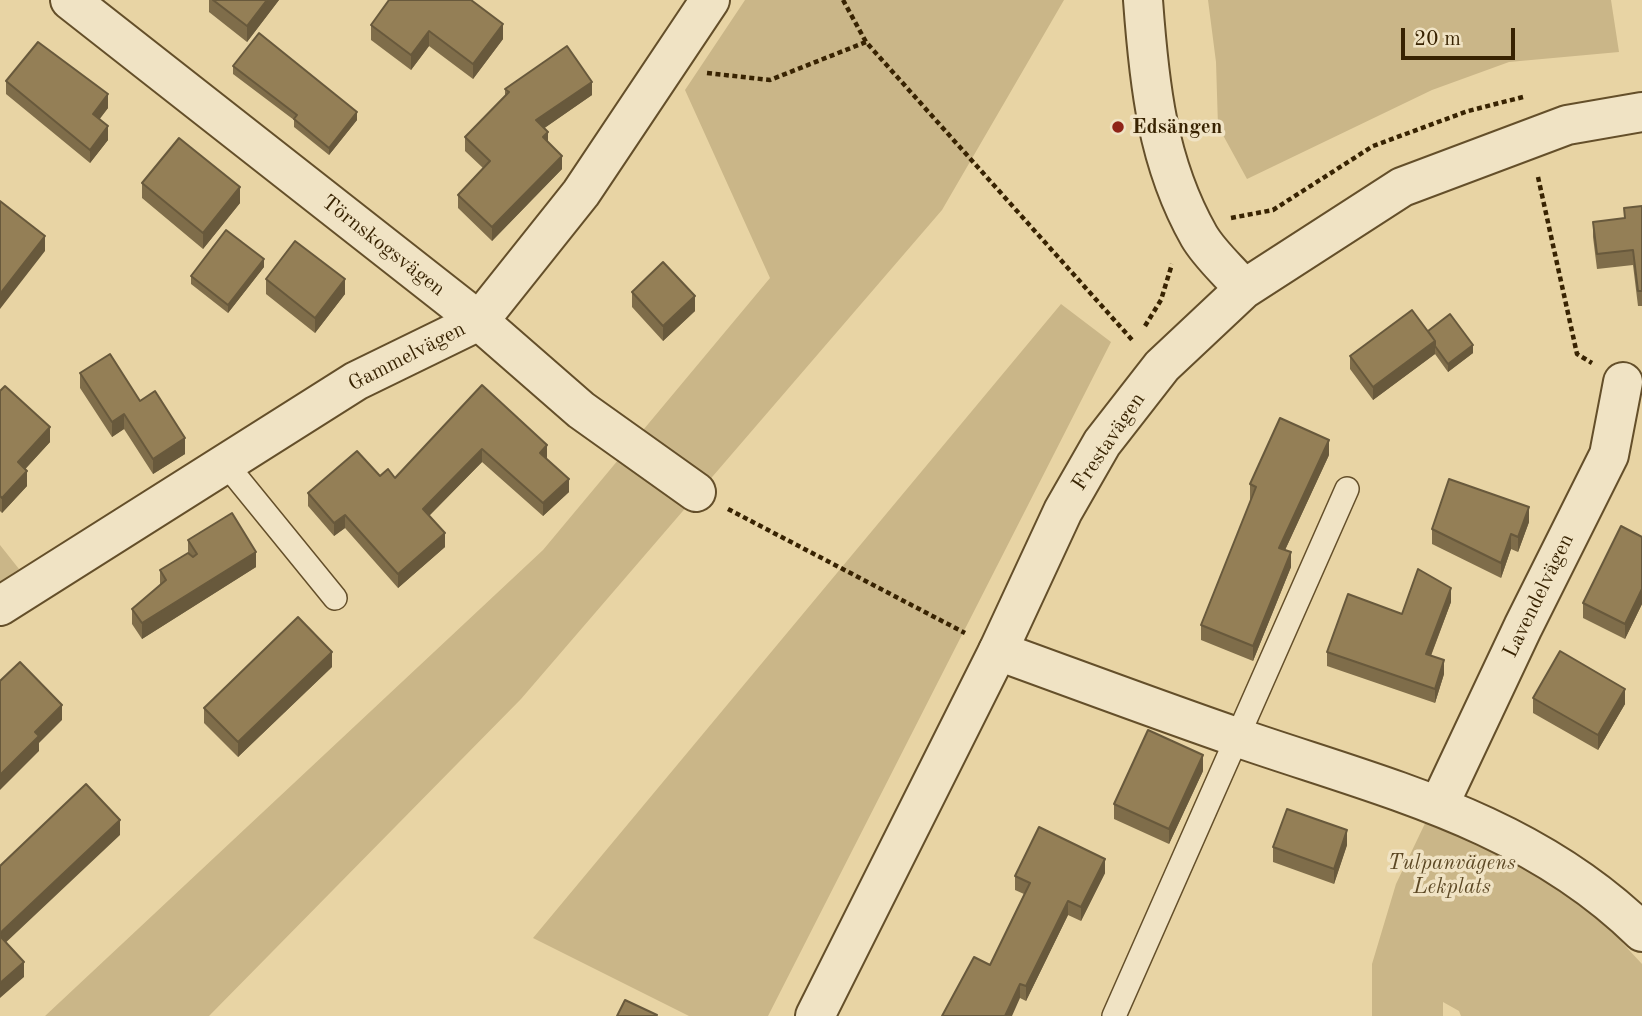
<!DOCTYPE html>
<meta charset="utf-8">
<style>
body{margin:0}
#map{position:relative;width:1642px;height:1016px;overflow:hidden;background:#e8d4a4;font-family:"Old Standard TT",serif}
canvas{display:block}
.scale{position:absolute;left:1401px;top:28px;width:114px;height:32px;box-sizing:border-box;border:4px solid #382302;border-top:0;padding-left:9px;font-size:21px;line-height:24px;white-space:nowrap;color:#382302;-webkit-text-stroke:5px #f0e3c4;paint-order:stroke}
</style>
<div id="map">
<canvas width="1642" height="1016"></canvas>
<div class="scale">20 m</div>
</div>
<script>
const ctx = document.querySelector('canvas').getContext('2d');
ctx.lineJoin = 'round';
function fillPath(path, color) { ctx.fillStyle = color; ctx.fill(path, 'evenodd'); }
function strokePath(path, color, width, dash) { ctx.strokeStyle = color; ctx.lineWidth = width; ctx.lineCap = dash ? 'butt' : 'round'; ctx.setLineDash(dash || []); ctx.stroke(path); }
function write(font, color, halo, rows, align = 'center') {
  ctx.font = font + ' "Old Standard TT",serif'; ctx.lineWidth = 7; ctx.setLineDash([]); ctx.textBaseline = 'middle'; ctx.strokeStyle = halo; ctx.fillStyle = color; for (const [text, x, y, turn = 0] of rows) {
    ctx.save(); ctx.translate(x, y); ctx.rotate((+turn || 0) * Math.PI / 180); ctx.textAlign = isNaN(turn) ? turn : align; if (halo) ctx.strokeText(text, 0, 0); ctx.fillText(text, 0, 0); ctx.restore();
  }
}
fillPath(new Path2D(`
 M745,0h319l-122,210 -421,489 -312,317h-164l498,-466 227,-272 -85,-188z
 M1208,0h403l8,52 -110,10 -77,28 -185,89 -29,-53 -2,-64z
 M1061,304l50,38 -343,674h-79l-156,-78z
 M0,545l19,24 -19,13z
 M1430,813l147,81 65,70v52h-181l-2,-5 -16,-9v14h-71v-52l24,-80z`), '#cab688');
const service = new Path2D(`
 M225,463l110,135
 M1114,1016l233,-527`);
const minor = new Path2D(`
 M70,0l409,321 102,89 115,82
 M0,606l356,-225 123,-60 102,-128 129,-193
 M998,651c80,29 160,59 241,87 145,50 290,83 403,194
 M1439,805l84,-178 86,-172 14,-73`);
const tertiary = new Path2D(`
 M1143,0c6,83 14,162 56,236 11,19 31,36 45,53
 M815,1016l183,-365 65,-140 39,-68 60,-77 82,-77 158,-102 165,-62 75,-13`);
strokePath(service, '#644f2a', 26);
strokePath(minor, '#644f2a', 42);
strokePath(tertiary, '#644f2a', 42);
strokePath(new Path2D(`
 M843,0l23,42 268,300
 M707,73l63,7 96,-38
 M1538,177l39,177 15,9
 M1231,218l42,-8 100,-64 95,-35 55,-14
 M1145,326l16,-26 11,-36
 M728,509l237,124`), '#382302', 4.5, [5, 3.5]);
strokePath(service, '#f0e3c4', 23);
strokePath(minor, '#f0e3c4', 38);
strokePath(tertiary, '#f0e3c4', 38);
fillPath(new Path2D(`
 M209,0h70l-32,42 -38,-30z
 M371,25l132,14 -30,40 -44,-33 -18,24 -40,-30z
 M233,66l124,54 -28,35 -35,-28v-7l-61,-46z
 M6,81l102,27 -9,11 9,21 -18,23 -84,-69z
 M505,89l87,6 -48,33 4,14 14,27 -70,72 -34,-33v-13l25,-27 -18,-17v-14l40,-41z
 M142,183l98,20 -37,46 -61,-51z
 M1642,206v100h-4l-5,-41 -36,4 -4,-32v-15l31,-4v-10z
 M264,267l-36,46 -37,-29v-8z
 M266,279l79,15 -30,39 -49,-39z
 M632,292l63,19 -32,30 -31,-34z
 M1428,331l45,22 -25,19 -13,-18 -62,46 -23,-31v-13z
 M80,373l60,28 45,53 -32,20 -29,-45 -12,8 -32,-49z
 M482,385l65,74 22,33 -26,24 -61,-54 -53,54 16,31 -47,41 -53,-60 -11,8 -26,-30v-13l72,-17 15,2z
 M0,391l50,51 -25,27 2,17 -25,27 -2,-2z
 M1329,455l-44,95 6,17 -38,94 -52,-21v-15l50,-125 -1,-1v-15z
 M1529,522l-11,30 -7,-3 -10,29 -69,-34v-15z
 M1642,537v67l-17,35 -42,-21v-15z
 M188,540l68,27 -114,72 -10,-15v-15l28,-24v-15l28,-17z
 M1451,602l-20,54 13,18 -9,29 -108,-37v-14l75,-38z
 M332,667l-94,90 -34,-34v-15z
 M1533,698l92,6 -27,46 -65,-37z
 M1203,771l-34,73 -55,-25v-15z
 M1347,845l-13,39 -61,-22v-15z
 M1105,873l-24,48 -13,-6 -42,86 -6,-3 -30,-33 34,-71 -9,-4v-14z`), '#7f6d4a');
fillPath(new Path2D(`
 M267,0h12l-32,42v-16z
 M503,24v15l-30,40v-15z
 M429,31v15l-18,24v-15z
 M592,82v13l-56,39v-14z
 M108,94v14l-15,20v-14z
 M357,112v8l-28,35v-7z
 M108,126v14l-18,23v-13z
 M548,132v13l-5,-8z
 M562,156v13l-70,72v-14z
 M240,187v16l-37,46v-16z
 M45,236v15l-45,58v-15z
 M264,259v8l-36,46v-8z
 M345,279v15l-30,39v-15z
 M695,296v15l-32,30v-15z
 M1435,341v13l-62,46v-13z
 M1473,345v8l-25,19v-8z
 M124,414v15l-12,8v-15z
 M50,427v15l-32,35v-15z
 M185,438v16l-32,20v-15z
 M1329,440v15l-50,108v-15z
 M547,445v14l-7,-6z
 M482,449v13l-59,60v-13z
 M27,471v15l-25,27v-15z
 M569,479v13l-26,24v-13z
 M1529,507v15l-11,30v-15z
 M345,515v13l-11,8v-13z
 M445,533v14l-47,41v-14z
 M1511,534v15l-10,29v-15z
 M256,552v15l-114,72v-16z
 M1291,552v15l-38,94v-15z
 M1451,588v14l-25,66v-14z
 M1642,589v15l-17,35v-15z
 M332,652v15l-94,90v-15z
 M1444,660v14l-9,29v-14z
 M1625,689v15l-27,46v-15z
 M62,705v15l-23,23v8l-39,39v-15l35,-43z
 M1203,755v16l-34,73v-15z
 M120,820v15l-120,113v-15z
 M1347,830v15l-13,39v-15z
 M1105,859v14l-24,48v-14z
 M1068,901v14l-42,86v-15z
 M24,962v15l-24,21v-15z
 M1020,984v14l-8,18h-7z`), '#68593c');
const building = new Path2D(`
 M213,0h54l-20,26z
 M389,0h82l32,24 -30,40 -44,-33 -18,24 -40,-30z
 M259,33l98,79 -28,36 -35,-29 3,-4 -64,-49z
 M38,42l70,52 -15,20 15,12 -18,24 -84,-69z
 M567,46l25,36 -56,38 12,12 -5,5 19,19 -70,71 -34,-32 32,-34 -25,-24 44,-45 -4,-3z
 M179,138l61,49 -37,46 -61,-50z
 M0,201l45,35 -45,58z
 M1642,206v85h-4l-5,-41 -36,4 -4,-32 32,-4 -1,-10z
 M226,230l38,29 -36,46 -37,-29z
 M295,241l50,38 -30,39 -49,-39z
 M663,262l32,34 -32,30 -31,-34z
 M1412,310l23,31 -62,46 -23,-31z
 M1450,314l23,31 -25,19 -13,-18v-5l-7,-10z
 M110,354l30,47 15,-10 30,47 -32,21 -29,-45 -12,8 -32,-49z
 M482,385l65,60 -7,8 29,26 -26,24 -61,-54 -59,60 22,24 -47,41 -53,-59 -11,8 -26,-30 49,-42 23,25 8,-7 7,9z
 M5,386l45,41 -32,35 9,9 -25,27 -2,-2v-105z
 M1280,418l49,22 -50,108 12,4 -38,94 -52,-21 55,-138 -6,-3z
 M1449,479l80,28 -11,30 -7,-3 -10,29 -69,-34z
 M232,513l24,39 -114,71 -10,-14 34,-29 -6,-10 28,-17 5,4 4,-3 -9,-14z
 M1621,526l21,11v52l-17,35 -42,-21z
 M1418,569l33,19 -25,66 18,6 -9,29 -108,-37 21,-58 54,20z
 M298,617l34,35 -94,90 -34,-34z
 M1560,651l65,38 -27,46 -65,-37z
 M20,662l42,43 -27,27 4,4 -39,39v-94z
 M1148,730l55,25 -34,74 -55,-25z
 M86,784l34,36 -120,113v-67z
 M1287,809l60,21 -13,39 -61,-22z
 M1039,827l66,32 -24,48 -13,-6 -42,85 -6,-2 -15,32h-63l32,-59 16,8 40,-82 -15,-7z
 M0,936l24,26 -24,21z
 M625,1000l32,15 -1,1h-39z`);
fillPath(building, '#947f56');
strokePath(building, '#68593c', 2);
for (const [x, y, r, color] of [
 [1118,127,7,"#8f2418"]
]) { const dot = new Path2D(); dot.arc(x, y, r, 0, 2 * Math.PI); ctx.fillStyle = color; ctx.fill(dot); strokePath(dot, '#f0e3c4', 2.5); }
write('bold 21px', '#382302', '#f0e3c4', [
 ["Edsängen",1132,127]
], 'left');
write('21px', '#382302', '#f0e3c4', [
 ["Törnskogsvägen",383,246,38],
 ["Gammelvägen",407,357,-27],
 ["Frestavägen",1109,442,-56],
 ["Lavendelvägen",1539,596,-64]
]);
write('italic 21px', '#5c4824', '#f0e3c4', [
 ["Tulpanvägens",1452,863],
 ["Lekplats",1452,887]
]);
</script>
